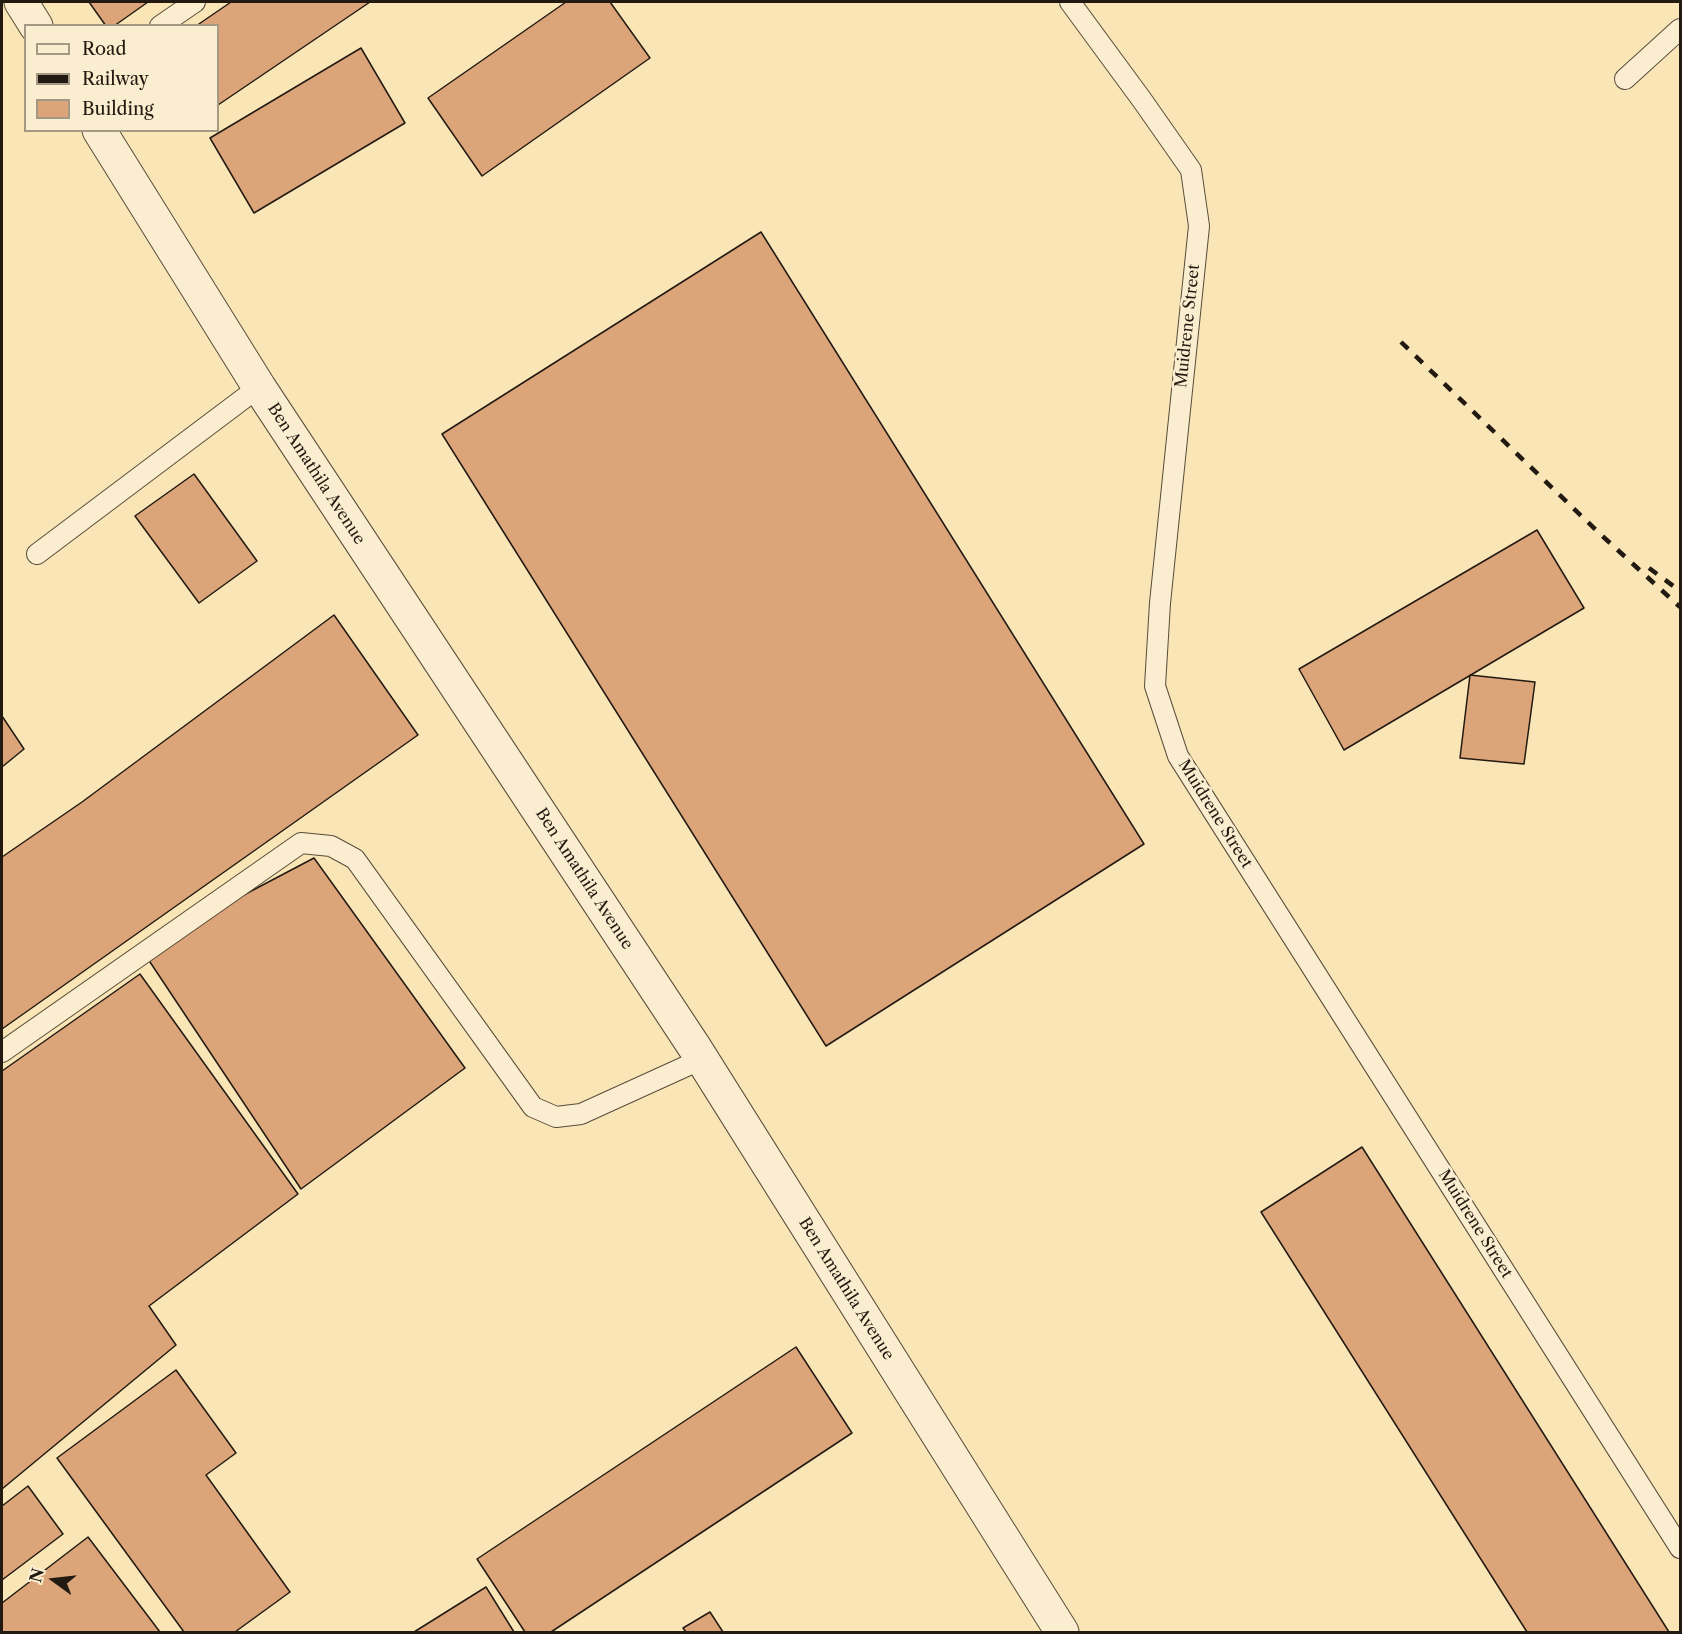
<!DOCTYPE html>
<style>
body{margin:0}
#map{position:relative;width:1682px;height:1634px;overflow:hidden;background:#f9e5b6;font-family:"Libre Caslon Text",serif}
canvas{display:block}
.frame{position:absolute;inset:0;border:3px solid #221a11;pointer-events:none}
.legend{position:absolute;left:24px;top:24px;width:195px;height:108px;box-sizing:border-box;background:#fbeed0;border:2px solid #a49984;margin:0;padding:8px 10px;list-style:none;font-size:18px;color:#221a11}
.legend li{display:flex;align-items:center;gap:12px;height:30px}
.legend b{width:30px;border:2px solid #a49984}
.north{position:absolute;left:24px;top:1550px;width:60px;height:60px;-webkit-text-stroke:4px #fbeed0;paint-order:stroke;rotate:285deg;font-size:16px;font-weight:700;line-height:24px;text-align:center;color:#221a11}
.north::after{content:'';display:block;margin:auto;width:21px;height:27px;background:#221a11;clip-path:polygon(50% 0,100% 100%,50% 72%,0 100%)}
</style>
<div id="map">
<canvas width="1682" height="1634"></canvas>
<div class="frame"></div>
<ul class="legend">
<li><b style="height:8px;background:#fbeed0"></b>Road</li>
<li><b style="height:8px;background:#221a11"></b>Railway</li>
<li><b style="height:16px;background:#dba479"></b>Building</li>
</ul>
<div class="north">N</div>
</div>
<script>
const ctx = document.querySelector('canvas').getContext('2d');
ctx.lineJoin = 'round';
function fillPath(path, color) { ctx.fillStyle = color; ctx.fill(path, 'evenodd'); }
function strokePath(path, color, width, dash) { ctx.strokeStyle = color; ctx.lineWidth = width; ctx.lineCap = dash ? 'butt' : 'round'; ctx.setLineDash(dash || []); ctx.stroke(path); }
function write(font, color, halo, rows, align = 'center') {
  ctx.font = font + ' "Libre Caslon Text",serif'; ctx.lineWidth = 5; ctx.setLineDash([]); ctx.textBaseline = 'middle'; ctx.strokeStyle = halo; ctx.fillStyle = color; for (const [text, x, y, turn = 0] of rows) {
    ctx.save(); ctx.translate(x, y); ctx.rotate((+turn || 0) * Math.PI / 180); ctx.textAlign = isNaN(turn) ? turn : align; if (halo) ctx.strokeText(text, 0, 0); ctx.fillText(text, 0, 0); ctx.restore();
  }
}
const building = new Path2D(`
 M89,2h59l-34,24h-8z
 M231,2h139l-152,103v-79h-22z
 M566,2h44l40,56 -168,118 -54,-78z
 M361,48l44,75 -151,90 -44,-75z
 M761,232l383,612 -318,202 -384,-612z
 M194,474l63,87 -58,42 -64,-87z
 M1537,530l47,78 -240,142 -45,-81z
 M334,615l84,120 -416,294v-172l80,-55z
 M1470,675l65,7 -11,82 -64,-6z
 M2,716l22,33 -22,18z
 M314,858l151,210 -164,121 -155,-233 92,-58z
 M140,974l158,220 -149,112 27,39 -174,144v-418z
 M1362,1147l307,485h-142l-266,-420z
 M796,1347l56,86 -301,199h-26l-48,-73z
 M176,1370l60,83 -30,22 84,117 -55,40h-51l-127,-174z
 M28,1486l35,48 -61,46v-74z
 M88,1537l72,95h-158v-29z
 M486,1587l28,45h-100z
 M710,1612l13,20h-37l-3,-4z`);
fillPath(building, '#dba479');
strokePath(building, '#221a11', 1.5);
const service = new Path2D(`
 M1070,2l72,98 49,70 8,56 -39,377 -5,83 23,70 502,792
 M160,26l35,-24
 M1625,79l55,-50
 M37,554l222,-167
 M2,1052l299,-209 30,3 24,13 178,248 23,10 25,-3 121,-55`);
const minor = new Path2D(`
 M21,2l15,24
 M99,130l160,257 436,661 367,584`);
strokePath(service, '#584d3a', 22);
strokePath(minor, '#584d3a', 35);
strokePath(service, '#fbeed0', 20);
strokePath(minor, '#fbeed0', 33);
strokePath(new Path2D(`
 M1401,342l197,190 82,75
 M1649,568l31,23`), '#221a11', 4.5, [10, 10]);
write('16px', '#221a11', '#fbeed0', [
 ["Muidrene Street",1188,326,-84],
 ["Ben Amathila Avenue",316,474,57],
 ["Muidrene Street",1215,814,58],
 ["Ben Amathila Avenue",584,879,57],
 ["Muidrene Street",1475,1224,58],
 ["Ben Amathila Avenue",846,1289,58]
]);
</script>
